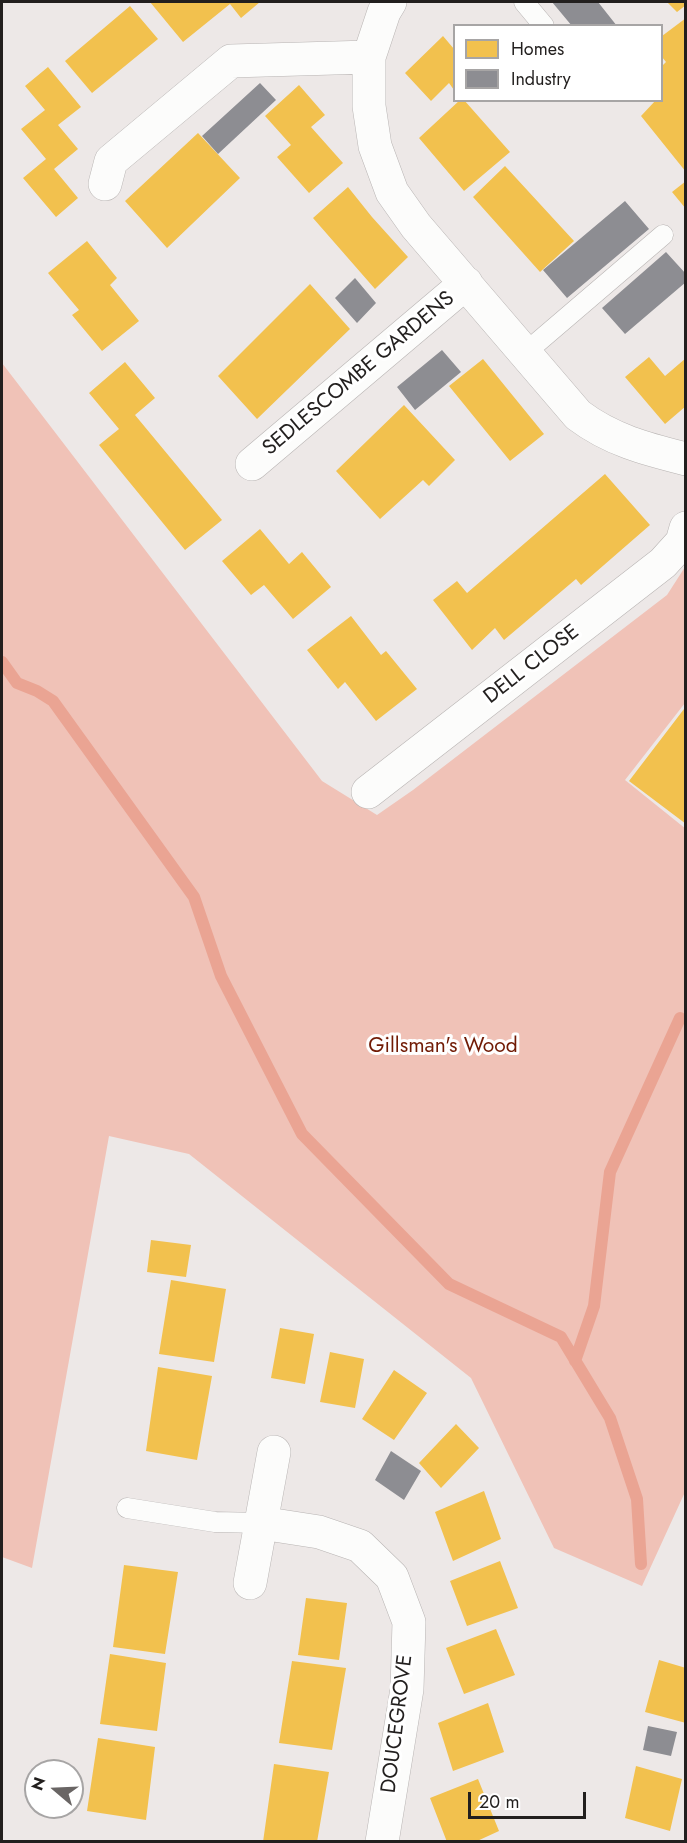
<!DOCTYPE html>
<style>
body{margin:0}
#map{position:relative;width:687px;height:1843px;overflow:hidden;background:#ede8e7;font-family:Jost,sans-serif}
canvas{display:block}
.frame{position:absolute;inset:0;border:3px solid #221f1e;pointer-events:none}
.legend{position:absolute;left:453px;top:24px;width:210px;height:78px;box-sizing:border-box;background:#fff;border:2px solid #a7a5a5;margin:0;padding:8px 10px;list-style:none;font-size:18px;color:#221f1e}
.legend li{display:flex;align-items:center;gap:12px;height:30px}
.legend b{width:30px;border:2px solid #a7a5a5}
.north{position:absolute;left:24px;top:1759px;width:60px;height:60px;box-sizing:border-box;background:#fff;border:2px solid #a7a5a5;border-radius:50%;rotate:289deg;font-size:16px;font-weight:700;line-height:24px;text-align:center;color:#221f1e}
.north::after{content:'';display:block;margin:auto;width:21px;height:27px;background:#696564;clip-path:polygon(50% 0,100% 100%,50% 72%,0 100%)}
.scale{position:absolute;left:468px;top:1792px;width:118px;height:27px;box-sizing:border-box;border:3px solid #221f1e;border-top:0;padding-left:8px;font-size:18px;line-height:21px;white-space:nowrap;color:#221f1e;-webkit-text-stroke:4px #fff;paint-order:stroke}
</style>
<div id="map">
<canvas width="687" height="1843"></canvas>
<div class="frame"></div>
<ul class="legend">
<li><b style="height:16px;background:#f2c14e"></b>Homes</li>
<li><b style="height:16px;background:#8d8d92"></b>Industry</li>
</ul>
<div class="north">N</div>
<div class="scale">20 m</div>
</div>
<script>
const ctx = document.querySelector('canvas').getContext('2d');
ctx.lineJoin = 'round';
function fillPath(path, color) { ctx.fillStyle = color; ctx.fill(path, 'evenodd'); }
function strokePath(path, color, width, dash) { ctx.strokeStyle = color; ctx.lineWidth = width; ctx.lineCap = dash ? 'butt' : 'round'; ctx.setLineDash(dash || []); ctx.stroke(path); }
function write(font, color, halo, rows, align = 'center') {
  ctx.font = font + ' Jost,sans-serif'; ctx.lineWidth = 6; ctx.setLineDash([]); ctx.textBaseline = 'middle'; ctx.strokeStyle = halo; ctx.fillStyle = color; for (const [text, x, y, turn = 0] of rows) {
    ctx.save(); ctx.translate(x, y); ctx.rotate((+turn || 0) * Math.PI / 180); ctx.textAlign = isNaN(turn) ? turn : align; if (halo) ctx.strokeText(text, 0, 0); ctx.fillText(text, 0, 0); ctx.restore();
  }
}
fillPath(new Path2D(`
 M2,363l320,418 55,34 36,-25 254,-195 18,-28v136l-60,77 61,49 -1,663 -43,94 -88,-38 -83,-170 -282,-224 -80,-18 -77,432 -30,-11z`), '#f0c2b7');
fillPath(new Path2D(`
 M150,2h110l-19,16 -11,-14 -47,38z
 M667,2h19v3l-9,7z
 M130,6l28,33 -66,54 -27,-32z
 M686,18v154l-45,-56 15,-16h6v-34l4,-4 -4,-5v-21z
 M443,36l11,13v41l-5,-7 -18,18 -26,-28z
 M48,67l33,40 -23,18 20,24 -24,20 24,29 -22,19 -33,-39 23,-19 -25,-30 24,-19 -20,-24z
 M299,85l26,30 -14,12 32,36 -34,30 -32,-36 14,-12 -26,-29z
 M460,100h4l46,52 -46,39 -45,-53z
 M198,133l42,45 -73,70 -42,-47z
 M505,166l69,75 -34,31 -67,-75z
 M686,181v28l-14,-17z
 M348,187l24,30 36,40 -33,32 -62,-71z
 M87,241l30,37 -7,7 29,36 -37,30 -30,-36 7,-5 -31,-37z
 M310,284l40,45 -93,90 -39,-43z
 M649,357l16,19 21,-18v48l-21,18 -40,-47z
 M483,359l61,75 -34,27 -61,-75z
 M125,362l30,36 -20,17 87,105 -37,30 -86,-105 20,-16 -30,-36z
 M404,405l51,55 -26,26 -6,-6 -43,39 -44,-48z
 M605,474l45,51 -69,60 -5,-6 -72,61 -9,-12 -23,22 -39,-50 24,-19 10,12z
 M260,529l29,35 13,-12 29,35 -38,32 -29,-34 -13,10 -29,-34z
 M351,616l30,39 5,-4 31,38 -41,32 -31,-39 -7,7 -31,-39z
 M684,709l2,1v114l-57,-43z
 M151,1240l40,5 -5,32 -39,-5z
 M171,1280l55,9 -12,73 -55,-8z
 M280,1328l34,6 -9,50 -34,-6z
 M330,1352l34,7 -9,49 -35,-6z
 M158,1367l54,9 -15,84 -51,-9z
 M394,1370l33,23 -33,47 -32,-21z
 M456,1424l23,24 -38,40 -22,-25z
 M484,1491l17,48 -48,22 -18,-49z
 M500,1561l18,47 -51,18 -17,-45z
 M124,1565l54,7 -13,82 -52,-7z
 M306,1598l41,5 -8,57 -41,-5z
 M496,1629l19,46 -51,19 -18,-46z
 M110,1654l56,9 -9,68 -57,-7z
 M659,1660l27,8v55l-41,-11z
 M292,1661l54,7 -14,82 -53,-7z
 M488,1703l16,49 -51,19 -15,-48z
 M98,1738l57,9 -9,73 -59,-9z
 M274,1764l55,8 -12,70h-54z
 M636,1766l46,13 -12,52 -45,-13z
 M478,1779l21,52 -24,11h-28l-17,-44z`), '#f2c14e');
fillPath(new Path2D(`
 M552,2h46l19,24h-45z
 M260,83l16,17 -58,54 -16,-18z
 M625,201l24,28 -82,69 -24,-28z
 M666,252l20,22v8l-61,52 -23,-26z
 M355,278l21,25 -19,20 -22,-25z
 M442,350l19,22 -46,38 -18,-23z
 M391,1451l30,20 -17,29 -29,-20z
 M648,1726l29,6 -6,24 -28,-6z`), '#8d8d92');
strokePath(new Path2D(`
 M2,662l15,21 20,8 16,10 141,196 27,79 81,158 147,150 112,53 49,81 27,81 4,65
 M575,1361l19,-55 16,-134 70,-154`), '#eaa493', 12);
const service = new Path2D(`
 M524,2l20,24
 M525,353l138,-118
 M127,1508l88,14 46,1`);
const minor = new Path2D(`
 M390,2l-6,10 -15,45v49l6,40 17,46 24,34 162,189c33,25 68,34 108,44
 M105,184l6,-23 120,-100 138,-4
 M252,464l214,-181
 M368,792l295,-229 19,-21 4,-14
 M261,1523l58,9 41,14 32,31 17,45 -2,67 -25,153
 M250,1583l24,-131`);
strokePath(service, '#b8b4b3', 21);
strokePath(minor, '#b8b4b3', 34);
strokePath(service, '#fcfcfb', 20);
strokePath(minor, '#fcfcfb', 33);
write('21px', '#221f1e', '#fff', [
 ["SEDLESCOMBE GARDENS",359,374,-40],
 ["DELL CLOSE",532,665,-38],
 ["DOUCEGROVE",398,1724,-83]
]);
write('21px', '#711b05', '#fff', [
 ["Gillsman's Wood",443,1047]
]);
</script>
